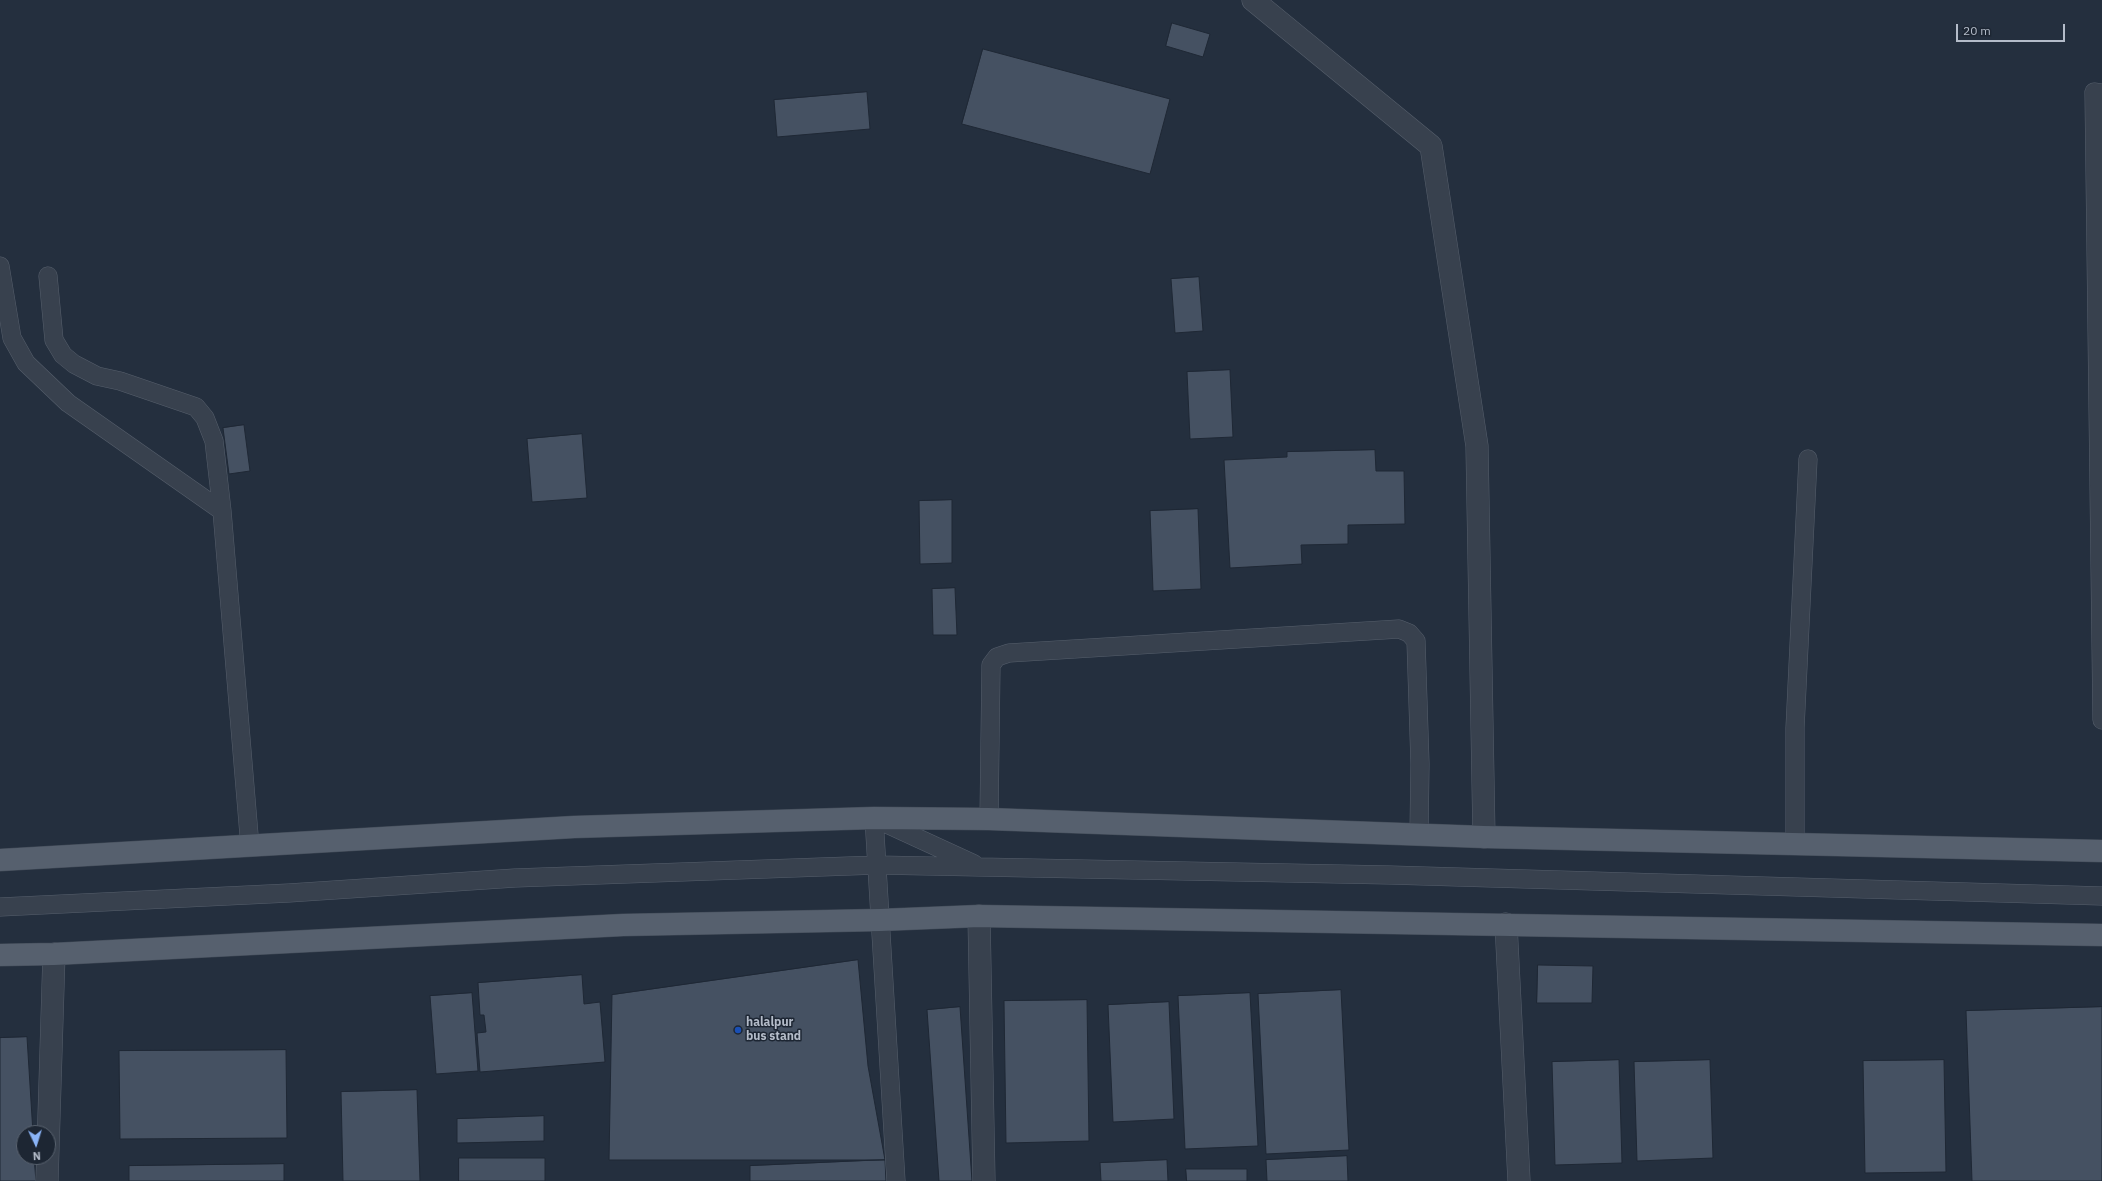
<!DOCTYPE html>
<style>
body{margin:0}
#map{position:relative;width:2102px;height:1181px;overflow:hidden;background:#242f3e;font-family:"IBM Plex Sans",sans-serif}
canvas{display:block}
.north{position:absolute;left:16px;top:1125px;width:40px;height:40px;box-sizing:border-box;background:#1d2633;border:1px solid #59626f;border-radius:50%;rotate:176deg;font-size:11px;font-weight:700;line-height:16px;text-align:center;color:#b4bcc9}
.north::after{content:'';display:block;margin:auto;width:14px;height:18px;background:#8ab4f8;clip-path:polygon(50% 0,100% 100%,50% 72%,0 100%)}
.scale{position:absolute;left:1956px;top:24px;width:109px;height:18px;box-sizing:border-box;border:2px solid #b4bcc9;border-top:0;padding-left:5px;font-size:12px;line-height:14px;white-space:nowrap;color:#b4bcc9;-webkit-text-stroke:3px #1d2633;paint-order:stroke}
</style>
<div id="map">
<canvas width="2102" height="1181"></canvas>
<div class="north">N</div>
<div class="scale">20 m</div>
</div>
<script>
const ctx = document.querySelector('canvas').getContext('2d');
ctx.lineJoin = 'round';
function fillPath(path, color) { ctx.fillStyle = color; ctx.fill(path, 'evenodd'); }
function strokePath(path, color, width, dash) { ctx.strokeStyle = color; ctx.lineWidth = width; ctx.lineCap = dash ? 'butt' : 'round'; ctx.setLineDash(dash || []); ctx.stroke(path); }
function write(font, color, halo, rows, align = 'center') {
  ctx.font = font + ' "IBM Plex Sans",sans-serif'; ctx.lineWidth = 3; ctx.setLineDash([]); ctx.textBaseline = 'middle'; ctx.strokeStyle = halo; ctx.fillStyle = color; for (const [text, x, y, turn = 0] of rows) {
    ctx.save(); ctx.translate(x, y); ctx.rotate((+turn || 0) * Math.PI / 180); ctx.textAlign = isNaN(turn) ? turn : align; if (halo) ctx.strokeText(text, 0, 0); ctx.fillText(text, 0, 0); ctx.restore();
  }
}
const building = new Path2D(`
 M1172,23l38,11 -7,23 -37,-11z
 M983,49l187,50 -20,75 -188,-50z
 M867,92l3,37 -93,8 -3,-37z
 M1199,277l4,54 -28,2 -4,-54z
 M1230,370l3,67 -43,2 -3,-67z
 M244,425l6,46 -21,3 -6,-46z
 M582,434l5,64 -55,4 -5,-63z
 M1375,450l1,21h28l1,53 -57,1v19l-47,1 1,19 -72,4 -6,-108 63,-3v-5z
 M952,500v63l-32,1 -1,-63z
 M1198,509l3,80 -48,2 -3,-80z
 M955,588l2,47h-24l-1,-46z
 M858,960l10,106 17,94h-276l3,-165z
 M1538,965l55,1 -1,37h-55z
 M582,975l2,29 16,-2 5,60 -125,10 -3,-39 9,-1 -2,-17h-4l-2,-32z
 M1341,990l8,160 -83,4 -8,-160z
 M472,993l6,78 -42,3 -6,-78z
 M1250,993l8,153 -73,3 -7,-153z
 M1087,1000l2,141 -83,2 -2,-142z
 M1169,1002l5,117 -61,3 -5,-117z
 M960,1007l12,174h-33l-12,-171z
 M2102,1007v174h-130l-6,-170z
 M27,1037l6,96h-9v24h10l2,24h-36v-143z
 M286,1050l1,88 -167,1 -1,-88z
 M1619,1060l3,103 -67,2 -3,-103z
 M1710,1060l3,98 -76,3 -3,-99z
 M1944,1060l2,112 -81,1 -2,-112z
 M417,1090l3,91h-77l-2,-89z
 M544,1116v25l-87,2v-24z
 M1347,1156l1,25h-81l-1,-21z
 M459,1158h86v23h-86z
 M885,1160l1,21h-136v-15z
 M1167,1160l1,21h-67l-1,-18z
 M284,1164v17h-155v-15z
 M1186,1169h61v12h-60z`);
fillPath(building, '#455162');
strokePath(building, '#1f2835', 1);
const service = new Path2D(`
 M2102,93l-8,-1 8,628
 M0,266l12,72 14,25 42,40 154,108
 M48,276l6,64 9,15 11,9 23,12 23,5 76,26 9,11 9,23 8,70 28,336
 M989,819l2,-154 6,-8 12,-4 390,-24 10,4 7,8 4,123 -1,70
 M1795,844v-116l13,-269
 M0,907l289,-14 226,-15 362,-13 513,10 712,21
 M896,1181l-22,-363 100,46`);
const minor = new Path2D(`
 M1253,0l178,146 46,300 7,391
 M979,916l5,265
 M1506,924l13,257
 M47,1181l7,-227`);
const primary = new Path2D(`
 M0,860l574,-33 300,-9 115,1 495,18 618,14
 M0,955l54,-1 569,-29 257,-5 99,-4 1123,19`);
strokePath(service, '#565f6c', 19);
strokePath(minor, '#565f6c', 23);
strokePath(primary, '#414a57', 23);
strokePath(service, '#38414e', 18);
strokePath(minor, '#38414e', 22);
strokePath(primary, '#56606e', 22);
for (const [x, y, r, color] of [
 [738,1030,4,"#1a4fb4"]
]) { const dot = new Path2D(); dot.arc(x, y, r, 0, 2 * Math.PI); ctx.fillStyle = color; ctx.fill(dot); strokePath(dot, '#1d2633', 1.5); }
write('bold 12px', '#b4bcc9', '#1d2633', [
 ["halalpur",746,1023],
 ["bus stand",746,1037]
], 'left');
</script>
